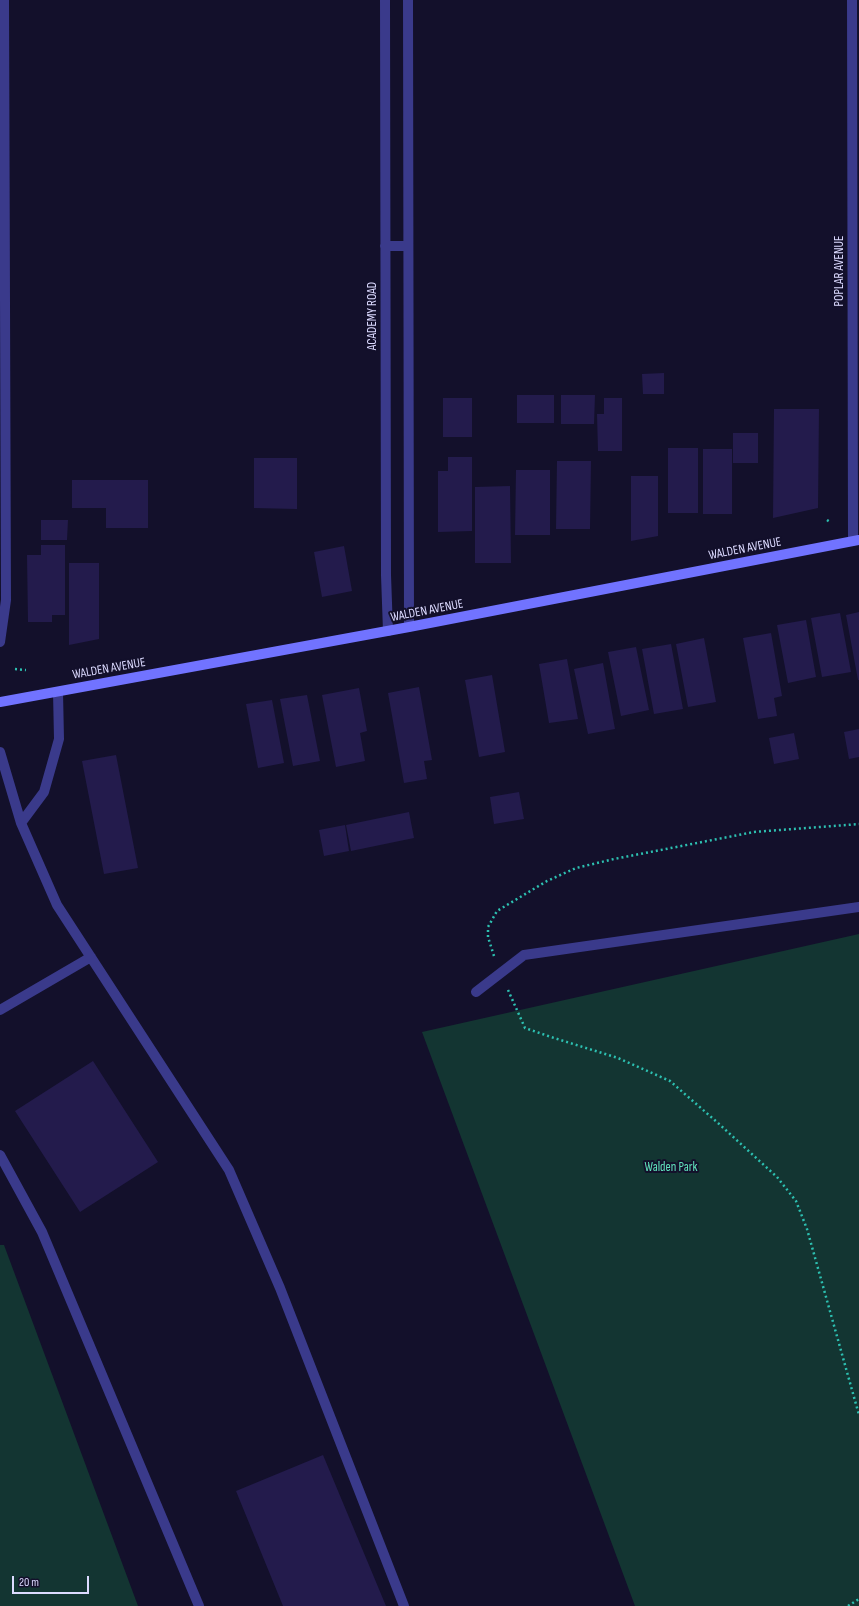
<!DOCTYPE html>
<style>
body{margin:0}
#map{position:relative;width:859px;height:1606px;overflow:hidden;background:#13102b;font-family:"Sofia Sans Condensed",sans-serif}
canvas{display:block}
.scale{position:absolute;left:12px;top:1576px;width:77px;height:18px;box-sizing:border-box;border:2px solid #dcdaff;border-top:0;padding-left:5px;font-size:12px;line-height:14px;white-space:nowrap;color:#dcdaff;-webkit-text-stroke:3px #13102b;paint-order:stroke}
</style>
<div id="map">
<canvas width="859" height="1606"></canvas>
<div class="scale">20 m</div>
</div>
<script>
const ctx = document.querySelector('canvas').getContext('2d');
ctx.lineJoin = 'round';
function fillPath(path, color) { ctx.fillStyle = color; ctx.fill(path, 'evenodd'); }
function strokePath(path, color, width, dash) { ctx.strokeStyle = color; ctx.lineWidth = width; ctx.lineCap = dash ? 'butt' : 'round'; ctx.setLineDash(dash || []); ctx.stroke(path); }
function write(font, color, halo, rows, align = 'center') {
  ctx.font = font + ' "Sofia Sans Condensed",sans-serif'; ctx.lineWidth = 4; ctx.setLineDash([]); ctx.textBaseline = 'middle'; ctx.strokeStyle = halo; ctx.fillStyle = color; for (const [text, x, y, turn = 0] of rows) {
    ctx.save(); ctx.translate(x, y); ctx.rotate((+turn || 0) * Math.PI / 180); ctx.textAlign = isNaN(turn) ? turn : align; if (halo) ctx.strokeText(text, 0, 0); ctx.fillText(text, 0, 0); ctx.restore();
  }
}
fillPath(new Path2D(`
 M859,934v672h-224l-213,-574z
 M0,1245h4l134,361h-138z`), '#133532');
fillPath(new Path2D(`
 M664,373v21h-21l-1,-20z
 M517,395h37v28h-37z
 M561,395h34l-1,29h-33z
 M443,398h29v39h-29z
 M604,398h18v53h-24l-1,-37h7z
 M774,409h45l-1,99 -45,10z
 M733,433h25v30h-25z
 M668,448h30v65h-30z
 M703,449h29v65h-29z
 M448,457h24v74l-34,1v-61h10z
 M254,458h43v51l-43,-1z
 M557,461h34l-1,68h-34z
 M516,470h34v65h-35z
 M631,476h27v60l-27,5z
 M72,480h76v48h-42v-20h-34z
 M510,486l1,77h-36v-76z
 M41,520h27l-1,20h-26z
 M41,545h24v70h-13v7h-24l-1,-67h14z
 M344,546l8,45 -30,6 -8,-45z
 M69,563h30v76l-30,6z
 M859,612v68h-1l-12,-65z
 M840,613l11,59 -29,5 -11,-59z
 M806,620l10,57 -28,6 -11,-58z
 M771,633l11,63 -8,2 3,18 -19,3 -15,-81z
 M704,638l12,64 -28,5 -12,-63z
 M671,644l12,65 -29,5 -12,-65z
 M636,647l13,63 -28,6 -13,-64z
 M567,659l11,60 -29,4 -10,-59z
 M603,663l12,66 -27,5 -14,-65z
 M492,675l13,77 -26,5 -14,-77z
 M419,687l13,73 -8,1 3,18 -23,4 -16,-90z
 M359,688l8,43 -7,2 5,28 -29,6 -14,-72z
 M307,695l13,66 -27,5 -13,-67z
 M272,700l12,63 -26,5 -12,-64z
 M859,729v28l-10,2 -5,-27z
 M794,733l5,26 -25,5 -5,-26z
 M116,755l22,113 -34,6 -22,-113z
 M519,792l5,27 -30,5 -4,-27z
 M409,812l5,26 -63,13 -5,-26z
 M345,825l4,26 -25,5 -5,-26z
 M93,1061l65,101 -78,50 -65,-101z
 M323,1455l63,151h-103l-47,-115z`), '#231b4c');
strokePath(new Path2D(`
 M827,520l3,2
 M15,669l11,1
 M494,956l-6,-19v-10l9,-16 50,-30 29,-13 38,-9 140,-27 105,-8
 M508,990l17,38 26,9 67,21 52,23 48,42 59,54 19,24 11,28 52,186
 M848,1606l11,-7`), '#2dc0b1', 2.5, [2, 3]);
strokePath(new Path2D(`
 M0,752l21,71 36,82 172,265 51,118 124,318
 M21,823l23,-31 15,-53 -1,-47
 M476,992l48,-37 335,-48
 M0,1010l91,-53
 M0,1155l42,77 157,374`), '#3a3a8b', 10);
strokePath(new Path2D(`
 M385,0l1,575 2,56
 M408,0l1,627
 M852,0l1,541
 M385,246h23
 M0,642l6,-42 -2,-600`), '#3a3a8b', 10);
strokePath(new Path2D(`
 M0,702l409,-75 450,-87`), '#7173ff', 10);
write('13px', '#dcdaff', '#13102b', [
 ["POPLAR AVENUE",840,271,-90],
 ["ACADEMY ROAD",373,316,-90],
 ["WALDEN AVENUE",745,549,-11],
 ["WALDEN AVENUE",427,611,-11],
 ["WALDEN AVENUE",109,669,-10]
]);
write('13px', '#61e4bd', '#13102b', [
 ["Walden Park",671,1168]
]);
</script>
